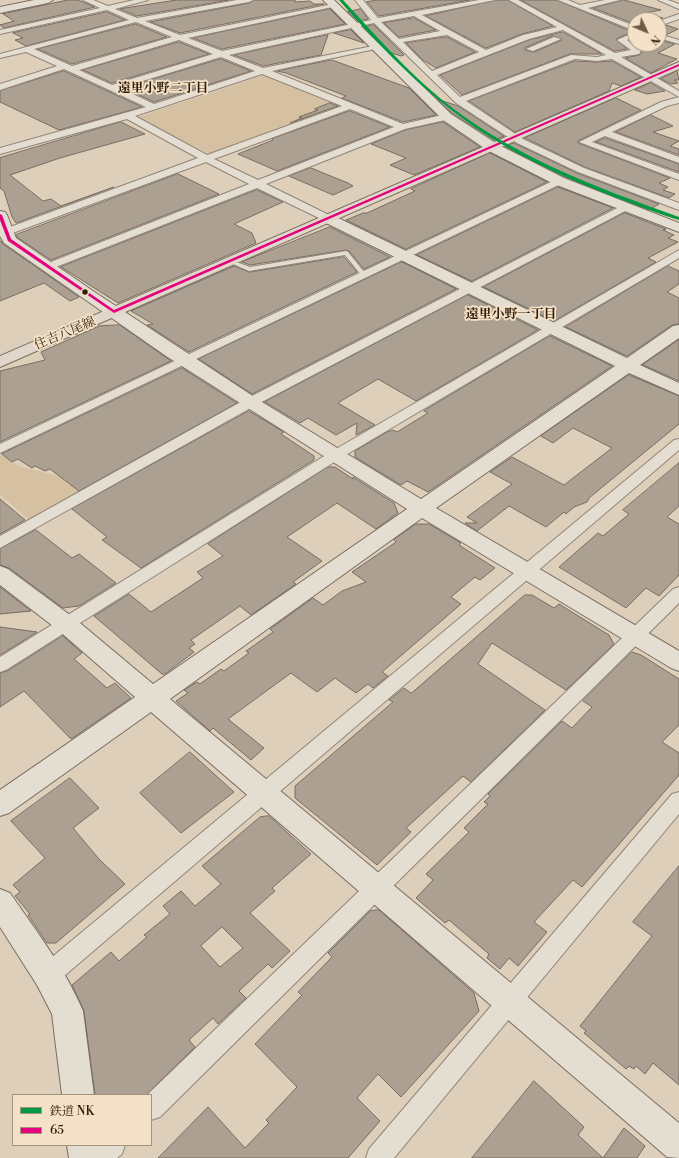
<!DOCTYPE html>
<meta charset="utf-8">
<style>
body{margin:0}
#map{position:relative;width:679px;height:1158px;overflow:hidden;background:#decfba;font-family:"Libre Bodoni","Noto Serif JP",serif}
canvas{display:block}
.legend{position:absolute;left:12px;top:1094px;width:140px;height:52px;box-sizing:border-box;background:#f3e2c8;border:1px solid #a6937b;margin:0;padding:5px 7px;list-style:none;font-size:12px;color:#321d08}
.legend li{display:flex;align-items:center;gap:8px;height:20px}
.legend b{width:20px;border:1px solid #a6937b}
.north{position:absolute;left:627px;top:12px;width:40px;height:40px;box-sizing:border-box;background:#f3e2c8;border:1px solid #a6937b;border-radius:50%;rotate:134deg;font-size:11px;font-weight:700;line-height:16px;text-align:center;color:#321d08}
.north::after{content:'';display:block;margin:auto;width:14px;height:18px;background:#6e5b46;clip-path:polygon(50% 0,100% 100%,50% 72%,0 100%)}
</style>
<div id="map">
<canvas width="679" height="1158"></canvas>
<ul class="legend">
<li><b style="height:5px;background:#009a41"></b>鉄道 NK</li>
<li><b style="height:5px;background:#e5007d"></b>65</li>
</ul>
<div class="north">N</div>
</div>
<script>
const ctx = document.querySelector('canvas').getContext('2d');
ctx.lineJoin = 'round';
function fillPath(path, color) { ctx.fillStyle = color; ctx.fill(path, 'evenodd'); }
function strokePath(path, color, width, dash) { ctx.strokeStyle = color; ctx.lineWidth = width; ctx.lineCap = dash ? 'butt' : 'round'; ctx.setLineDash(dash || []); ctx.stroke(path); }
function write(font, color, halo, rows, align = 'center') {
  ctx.font = font + ' "Libre Bodoni","Noto Serif JP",serif'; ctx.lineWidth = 3.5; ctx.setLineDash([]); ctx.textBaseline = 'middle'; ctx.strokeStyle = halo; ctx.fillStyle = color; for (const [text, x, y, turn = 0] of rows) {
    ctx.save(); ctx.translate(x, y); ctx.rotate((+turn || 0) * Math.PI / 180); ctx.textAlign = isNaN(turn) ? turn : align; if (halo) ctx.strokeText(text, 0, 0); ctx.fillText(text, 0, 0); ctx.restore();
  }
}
fillPath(new Path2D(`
 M264,75l76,32 -130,47 -74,-36z
 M3,454l15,12 41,10 21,15 -50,29 -30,-25v-39z`), '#d5c0a2');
const building = new Path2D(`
 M68,0h10l17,7 -91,21 -4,-3 14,-4 -11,-7z
 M177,0h52l-92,16 -17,-7z
 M254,0h41v2l15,-1 4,3h10l-144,29 -30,-11 99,-19z
 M378,0h92l-91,16 -12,-14z
 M496,0h12l45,26 -31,8 -36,14 -60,-32z
 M521,0h36l75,32 -16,7 11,10 -12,2z
 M624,0l37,10 -16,3 18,5 -5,2h-23v4l-42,-16z
 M330,9l15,15 -123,25 -29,-11z
 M361,9l7,10 -10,2 -10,-9z
 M107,12l18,8 -99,26 -11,-6 8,-2 -10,-5z
 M414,18l22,12 -37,7 -15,-14z
 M136,24l31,13 -95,27 -34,-15z
 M374,25l30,30 -3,1 -12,-4 -25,-25z
 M666,25l12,4 -12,6 -7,-2v-6z
 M351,30l13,13 -30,-10z
 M563,32l39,22h-32l-108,41 -22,-20 89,-35zM553,36l9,4 -28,12 -9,-2v-2z
 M328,35l-7,20 -58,11 -29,-11z
 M447,37l28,15 -39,16 -13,-8 -17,-17z
 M635,39v5h24v-4l16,4 -17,9 19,6 -26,14 -26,-15 14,-3 3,-3 -12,-12z
 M179,42l30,12 -97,29 -29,-13z
 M221,59l30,12 -97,31 -30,-14z
 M332,60l77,28 27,27 -33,7 -61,-24 4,-2 -60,-23 -9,-2z
 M575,61l22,1 15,-1 29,16 -20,9 -9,-3 -3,8 -94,41 -46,-31z
 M64,71l78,36 -83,23 -59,-28v-11z
 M677,71l2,9h-5l4,3 -7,1 -10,-5z
 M651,83l14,8 -18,3 -12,-4z
 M616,98l25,12 -63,31v2l92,35 -11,5 9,4 -5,3 12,4 -6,4 -84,-31 -60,-29z
 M437,99l21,7 46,30 -10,4 -42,-27z
 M330,103l8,3 -48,17 12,-5 -3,-1 19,-7 -3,-1z
 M350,111l40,16 -113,44 -39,-17 35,-14 -1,-1z
 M651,115l22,11 -20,6 26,9 -9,5 9,3v6l-63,-23z
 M121,122l24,12 -85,24 -50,17 33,26 8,-2 10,7 53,-19 -98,36 -4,-6 -8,-26 -4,-3v-30z
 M443,122l37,25 -66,28 -24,-10 16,-7 -35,-14 34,-14z
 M605,138l74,26v8l-83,-30z
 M514,143l63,30 82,31 -10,6 -84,-33 -59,-30z
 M490,153l57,29 -141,67 -60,-29 17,-7h4l48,-22 -4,-2z
 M311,168l37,15 5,3 -20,9 -44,-19z
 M178,174l41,20 -168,66 -34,-23 -1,-2z
 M558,187l55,21 -141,73 -55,-26z
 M257,190l26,12 -49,22 18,9 4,10 -138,60 -57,-36z
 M625,213l41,16 -3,1 11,5 -6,3 10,4 -30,16 8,4 -102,59 -70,-34z
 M330,227l60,30 -26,12 -15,-18 -3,-1 -96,15 -8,-3z
 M0,241h1l2,3 76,53 -9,4 -26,-18 -44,18z
 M344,257l13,15 -168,80 -42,-27 6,-1 -22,-13 103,-45 15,6z
 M402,262l54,27 -204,105 -53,-35z
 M668,266l11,5v13l-12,8 12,6v26l-7,1 -45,31 -61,-29z
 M468,295l70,35 -122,71 -38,-22 -32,19 -8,5 37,22 -19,10 1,-12 -21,12 -28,-17 -8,5 -35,-21z
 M120,325l51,36 -171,81v-71l45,-11 -4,-8 58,-26z
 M550,336l62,30 -184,126 -21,-11 -6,4 -46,-28v-6l32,-19 6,-2 4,2 31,-19 -4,-2z
 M679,340v41l-36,-16z
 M182,368l55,35 -158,88 -29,-22 -5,2 -10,-5 -3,2 -14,-9 -6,3 -10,-8z
 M629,375l50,21v28l-90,74 -2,4 -13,5 -8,7 -2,-2 -18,15 -37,-21 -32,25 -12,-8h12l-10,-6 45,-33 -22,-12 22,-15 52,28 48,-37 -39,-20 -20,15 -12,-7z
 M249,411l35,21 -3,2 33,22v4l-173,108 -39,-28 5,-3 -35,-28z
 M679,463v43l-12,11 12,7v51l-20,21 -13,-8 -20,20 -67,-41 39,-34 5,3 26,-22 -6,-4z
 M328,467h7l18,12v-2l41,26 4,10 -22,16 -39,-26 -50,34 35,24 -29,21 3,2 -45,31 -11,-9 -49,34 4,4 -6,4 5,4 -29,22h-3l-68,-58 35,-22 22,18 52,-34 -6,-6 26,-16 -15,-12z
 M0,499l25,21 -25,14z
 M416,524h13l32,19 -2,2 36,23 -15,12 -5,-3 -24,20 10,7 -79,68 6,4 -15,12 -5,-4 -12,9 -21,-15 -18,14 -26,-19 -63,46 36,29 -13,12 -38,-32 -3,3 -34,-30 12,-8 -4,-3 13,-8 3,2 21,-15 3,2 25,-18 -3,-2 27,-19 -3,-3 43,-31 10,7 19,-14 24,-9 -14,-10 44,-30 -2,-2z
 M36,530l36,28 7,-4 37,29 -37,23 -16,2 -54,-40 -9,-3v-16z
 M0,587l31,24 -31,3z
 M525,595h7l22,13 5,-4 50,31 5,9 -48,46 -74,-47 -14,21 67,46 -74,72 -8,-6 -57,52 5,4 -34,33 -82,-67v-12l98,-84 -4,-2 15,-12 7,5z
 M0,627l37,5 -37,23z
 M63,636l19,17 -8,6 33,29 8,-5 16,15 -60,41 -47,-48 -24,16v-34l7,-2z
 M632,652l9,3 38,24v46l-17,17 17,11v22l-97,112 -9,-7 -39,42 13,10 -29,34 -9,-8 -9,11 -13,-11 2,-4 -40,-34 -4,3 -29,-25 17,-18 -7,-6 43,-42 -5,-4 24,-24 -4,-2 6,-6 -2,-2 74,-73 10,7 20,-21 -9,-6z
 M190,752l44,40 -53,41 -41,-40z
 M70,778l29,30 -26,20 26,31 26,25 -69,59h-9l-19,-28 2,-1 -15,-18 5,-4 -7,-7 32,-27 -34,-37z
 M269,816l42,38 -39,34 3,3 -25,22 40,38 -18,17 -4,-4 -29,27 7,7 -28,26 -5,-6 -24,22 6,7 -49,48h-51l-11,-84 -12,-26 39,-33 8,9 28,-24 -3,-2 26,-21 -7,-8 18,-15 14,15 26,-22 -19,-18 58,-49zM222,927l21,21 -23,19 -19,-21z
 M679,866v219l-26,-22 -8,11 -9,-8 -2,3 -5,-3 -3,3 -42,-36 2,-2 -6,-5 72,-90 -19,-14z
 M379,910l95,83 5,18 -78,86 -23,-23 -21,24 23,23 -32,37h-190l50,-51 37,41 24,-25 -3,-3 31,-33 -42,-43 47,-49 -4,-3 34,-35 -4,-4 42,-42z
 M534,1081l50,46 -6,8 25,23 21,-30 21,18 -8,12h-165z`);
fillPath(building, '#aba091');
strokePath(building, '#786d60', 1);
const lane = new Path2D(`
 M346,251l2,1 17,21v2h-4l-16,-20 -96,16 -23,-10 5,-1 19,7z`);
const street = new Path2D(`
 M83,0h10l15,6 26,-6h14l-33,9 22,9 100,-18h16l-4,2 -104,19 35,14 153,-31 4,2 -149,32 34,13 149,-31 -16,-20h8l15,18 101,-18h16l-73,15 64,35 37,-15 34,-8 -48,-27h9l97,53 16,-3 -14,-10 18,-8v5l-8,3 14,11 -2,3 -18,3 58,34v12l-12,3 -55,26 67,25v6l-74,-27 -13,6 87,32v6l-100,-38 82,-40 18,-5 -67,-38 -15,2 -22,-2 -109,42 57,38 61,29 95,35v7l-101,-38 -61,-29 -61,-40 -82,-80 -145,32 34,13 115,-23v4h-3l-103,22 131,53 44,-10 4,3 -1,2 -45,10 -139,55 65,32 1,2 -1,2h-8l-66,-32 -206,81h-8l-2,-2 2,-2 206,-81 -43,-22 -196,72h-8l-1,-2 1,-2 196,-72 -71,-39 -127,35v-6l146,-41 -82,-38 -64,21v-6l57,-18 -31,-14 -26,6v-4l129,-34 -22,-10 -107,24v-4l100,-22zM414,16l26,15 -41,8 -18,-17zM136,22l36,15 -100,29 -38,-17zM563,30l43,25 -9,2 -26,-2 -111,42 -23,-22 92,-36zM447,35l32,17 -47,19 -29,-29zM179,40l34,14 -101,31 -33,-15zM221,57l34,14 -101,33 -34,-16zM262,74l80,32 -135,49 -72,-39zM350,109l44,18 -136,53 -44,-21z
 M558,0h10l12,5 25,-5h15l-32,8 47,18v5z
 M658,0h10l11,4v5z
 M679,14v5l-20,7v-5z
 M659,34l20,6v4l-20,-6z
 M554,37l7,2 -28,12 -7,-2z
 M559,178l4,1 1,2 -1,2 -563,270v-9z
 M625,204l4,1 1,2 -1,2 -373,196 -256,143v-12l246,-137z
 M679,250v8l-340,201 -333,211 -6,2v-15l329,-204z
 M679,439v11l-623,533 -8,3 -8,-3 -3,-8 3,-8 634,-527z
 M679,587v16l-519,514 -9,3v-25h-4l526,-506z
 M679,792v22l-285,344h-28l3,-9 303,-355z
 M95,1145h30l-3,9 -5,4h-29l3,-9z`);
const secondary = new Path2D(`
 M34,0h19l-5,3 -48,10v-6z
 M323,0h11l117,114 46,30 67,34 115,45v9l-125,-48 -67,-34 -44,-30z
 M0,211l5,1 2,3 9,23 80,55 166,109 159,97 194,-133 -293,-145 -2,-3 2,-3h10l295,143 46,-32 6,-1v13l-39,27 39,18v12l-50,-22 -193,135 243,143v20l-8,-3 -249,-150 -252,181 509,424v35l-12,-1 -516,-445 -142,101 -9,3v-26l135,-93 -77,-67 -58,-45v-19l8,3 66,49 79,66 254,-175 -241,-153 -162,-113 -4,-7z
 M0,889l10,4c26,38 55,75 73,118l11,84h-32l-10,-81 -15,-29 -37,-58z
 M67,1145h34l2,13h-34z`);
const primary = new Path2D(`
 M679,62v7l-679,298v-11z`);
strokePath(lane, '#908577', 2);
strokePath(street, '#908577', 2);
strokePath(secondary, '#786d60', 2);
strokePath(primary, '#786d60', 2);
fillPath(lane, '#e4ddd2');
fillPath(street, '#e4ddd2');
fillPath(secondary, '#e4ddd2');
fillPath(primary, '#e0d7ca');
fillPath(new Path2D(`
 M679,64v2l-565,247 -106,-72 -8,-21v-6l2,1 9,24 103,71z`), '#e5007d');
fillPath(new Path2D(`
 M339,0h4c31,34 62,69 98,99 70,57 154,88 238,118v3c-17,-5 -34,-12 -51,-18 -62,-23 -122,-50 -174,-90 -42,-32 -80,-72 -115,-112z`), '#009a41');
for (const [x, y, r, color] of [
 [85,292,3.5,"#321d08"]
]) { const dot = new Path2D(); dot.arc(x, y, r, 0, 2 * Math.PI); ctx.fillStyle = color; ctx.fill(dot); strokePath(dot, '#f3e2c8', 1.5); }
write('bold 13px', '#321d08', '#f3e2c8', [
 ["遠里小野二丁目",163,89],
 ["遠里小野一丁目",511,315]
]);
write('13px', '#321d08', '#f3e2c8', [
 ["住吉八尾線",65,334,-23]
]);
</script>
